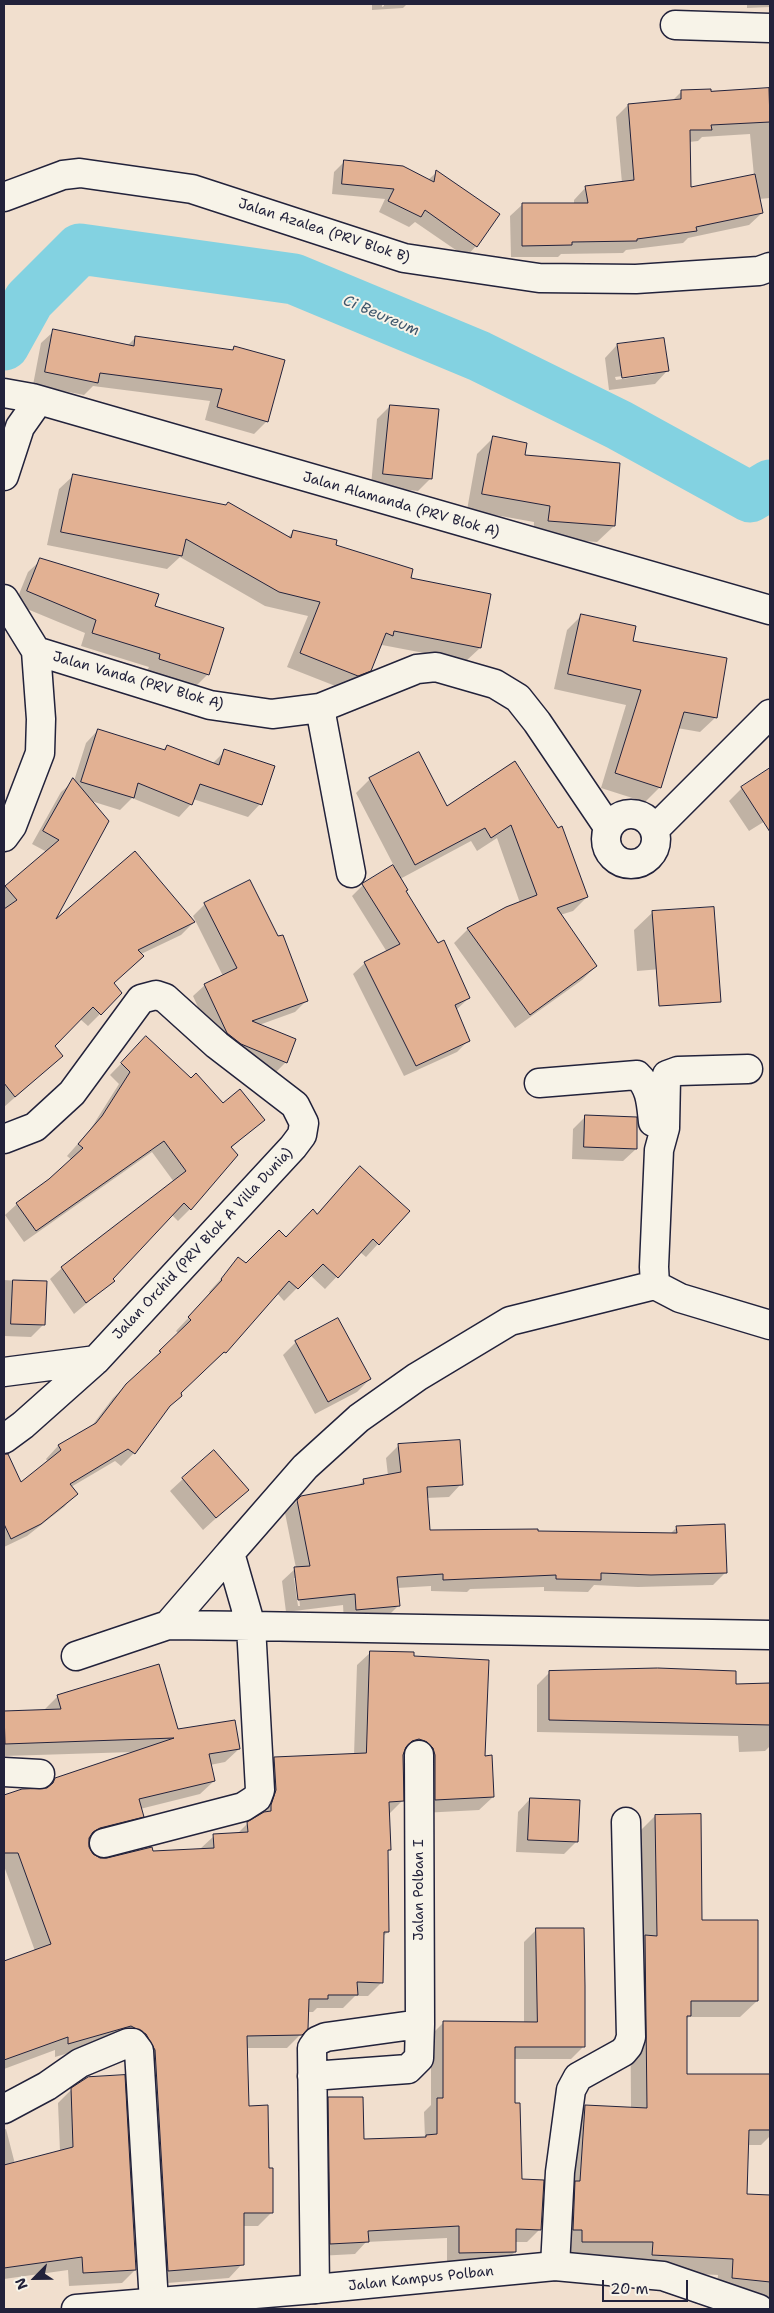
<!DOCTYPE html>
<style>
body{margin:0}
#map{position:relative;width:774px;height:2313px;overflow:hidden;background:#f1dfce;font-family:"Shantell Sans",sans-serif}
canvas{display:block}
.frame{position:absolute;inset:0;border:5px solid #22223b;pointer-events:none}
.north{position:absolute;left:10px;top:2253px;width:50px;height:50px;-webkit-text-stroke:4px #f7f3e8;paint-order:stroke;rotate:247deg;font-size:14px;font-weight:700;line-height:20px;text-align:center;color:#22223b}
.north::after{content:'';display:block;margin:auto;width:18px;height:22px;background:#22223b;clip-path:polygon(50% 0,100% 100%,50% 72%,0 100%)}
.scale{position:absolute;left:602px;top:2280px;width:86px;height:22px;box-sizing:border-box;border:2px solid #22223b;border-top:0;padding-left:6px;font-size:15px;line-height:18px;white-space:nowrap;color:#22223b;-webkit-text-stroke:4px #f7f3e8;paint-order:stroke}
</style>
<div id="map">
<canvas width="774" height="2313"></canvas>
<div class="frame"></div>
<div class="north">N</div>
<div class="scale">20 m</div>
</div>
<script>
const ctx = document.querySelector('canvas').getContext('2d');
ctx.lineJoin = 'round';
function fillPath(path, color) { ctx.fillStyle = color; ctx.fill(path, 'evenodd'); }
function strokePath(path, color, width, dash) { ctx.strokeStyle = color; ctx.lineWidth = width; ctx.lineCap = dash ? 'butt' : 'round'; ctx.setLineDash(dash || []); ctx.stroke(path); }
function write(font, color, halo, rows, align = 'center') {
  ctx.font = font + ' "Shantell Sans",sans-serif'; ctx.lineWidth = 4; ctx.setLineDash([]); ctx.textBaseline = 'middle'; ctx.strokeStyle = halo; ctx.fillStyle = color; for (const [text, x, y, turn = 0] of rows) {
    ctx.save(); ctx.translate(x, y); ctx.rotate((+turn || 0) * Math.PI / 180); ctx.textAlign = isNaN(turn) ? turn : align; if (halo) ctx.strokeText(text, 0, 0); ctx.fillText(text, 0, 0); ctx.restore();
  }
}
fillPath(new Path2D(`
 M372,4h10v3l2,-1v-2h23l-4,4 -31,2z
 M747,4h23v3l-23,1z
 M770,89v109l-11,1 3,14 -13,12 -61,13 -5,5 -57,7 -3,3 -62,1 -3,3h-47l-1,-41 13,-12h51v-4l12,-13 36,-4 -6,-66 12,-12 44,-4 10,-10 27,2zM750,134l4,42 -64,13 -1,-47 9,-1 4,-4z
 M345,161l83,19 9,-8 39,74 -10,11 -51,-35 -6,5 -30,-15 6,-13 -53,-5 2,-22z
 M54,331l73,15 8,-8 96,13 3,-3 33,73 -13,13 -49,-14 5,-19 -117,-15 -9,9 -51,-10 8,-42z
 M617,345l50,26 -12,13 -46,6 -4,-32zM655,372v2l-39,6 -1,-3z
 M390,406l41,72 -13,13 -47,-5 6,-67z
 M493,438l31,19 90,69 -17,16 -64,-5 1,-15 -67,-12 10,-56z
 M73,476l215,61 6,-6 40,15 75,33 71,69 -14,13 -84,-16 -12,25 -14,14 -13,5 -56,-22 21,-51 -43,-10 -85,-49 -13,12 -120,-24 12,-56z
 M41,560l113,47 54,67 -13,13 -48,-16 2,-4 -68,-21 4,-13 -70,-29 13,-32z
 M582,615l134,102 -16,15 -23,-4 -17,59 -15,15 -44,-14 25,-83 -72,-16 13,-59z
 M98,730l65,20 4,-4 45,18 13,-13 35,53 -12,13 -55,-18 -2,5 -12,13 -47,-19 -12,12 -29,-9 -39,122 142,-1 -13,13 -40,19 -28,30 -13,30 -12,12 -8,-7 -27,27 9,10 -58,51v-219l43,-36 -15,-8 29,-52 13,-11 12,-38z
 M515,762l72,135 -14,14 -13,4 36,51 -14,14 -67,48 -61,-85 14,-14 52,-26 -23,-65 -20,13 -6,-10 -71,38 4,13 65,106 -13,12 12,31 -11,11 -53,24 -51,-102 12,-11 22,-11 -35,-56 11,-11 31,-19 -38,-73 14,-14 76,29z
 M770,770v48l-21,13 -20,-30 13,-13z
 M205,904l73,34 29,62 -12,12 -36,13 27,37 -12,12 -59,-29 -22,-49 12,-11 18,-9 -30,-60z
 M653,912l44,54 -60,5 -3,-41z
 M146,1038l45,42 32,25 40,15 -32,28 5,7 -46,54 -12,12 -7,-7 -59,65 1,2 -39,33 -24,-35 12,-11 112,-86 -22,-30 -128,90 -19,-27 12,-11 33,-24 22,-20 -5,-4 23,-26 29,-46 -9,-9z
 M585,1117l51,32 -13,12 -51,-2 1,-30z
 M408,1211l-42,46 -6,-5 -35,37 -15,-14 -26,26 -7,-8 -52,59 -46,41 2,2 -16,16 -31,42 -13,13 -6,-5 -44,26 5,7 -12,13 -37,29 -23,11v-67l12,-6 5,10 27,-22 -2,-3 12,-13 33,-19 22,-29 66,-64 -3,-3 35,-37 -2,-2 30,-33 7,6 40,-26 31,-24z
 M4,1280l41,3 -2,42 -12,12 -27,-1z
 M296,1342l74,37 -13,13 -42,22 -32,-59z
 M399,1445l62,39 -12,13 -23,1 3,33 241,3 7,-7 49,45 -13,13 -75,2 -44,-2 -6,7 -44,-1v-4l-74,2 -3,3 -36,-1v-5l-34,2 1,18 -12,12 -42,4 -1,-17 -57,7 -4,-31 14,-13 -11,-55 16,-16 56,-10 7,-7 24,-4 -2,-18zM294,1578h3l3,28h-2z
 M183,1479l64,11 -44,40 -33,-39z
 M371,1652l41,6 72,99 9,40 -14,13 -57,3 -9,-59 -10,-1 -1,48 -14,14 2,34 -3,3 1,80 -6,5v45l-14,14h-13l-12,12h-26l-4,4h-6v16l-20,20h-41l2,59 20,63 4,42 -14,14h-15l-1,38 -13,14 -74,6 -13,-220 -25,-25 -62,18v-7l-51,19v-106l31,-12 -31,-85v-70l18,-6 23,-1 10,-10 79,-27 -130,4v-44l39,-1 15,-15 181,53 -14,13 -15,3 4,16 -14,13 -60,15 2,7 -13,14 -41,10v8l4,7 8,4 52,-7 48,-3 14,-13 23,-2 11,-11 10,-6 5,-13 -2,-32 13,-14 80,-3 3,-90z
 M550,1672l184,14 36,-2v62l-5,5 -26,1 -1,-16 -201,-4v-47z
 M530,1799l47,42 -13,13 -48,-2 2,-40z
 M655,1816l46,105 56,80 -17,16h-51l-3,2v56h84v61l-9,9h-14l-2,50 25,1v103l-54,-5 2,-19 -81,-4v-13l-71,-1 3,-134 16,-16 46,2 -1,-156 9,-121z
 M536,1930l48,116 -13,13h-57l-1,46 8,75 19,49 -13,13h-12v10l-13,12 -55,1v-27l-81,4 -11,12 -37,2 -2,-145 13,-13 34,42 62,-2 -1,-26 7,-7v-70l13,-13 80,1v-81z
 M72,2089l63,181 -13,13 -53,3 -1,-16 -64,9v-149l2,-1 9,35 45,-12 -2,-49z`), '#0003');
strokePath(new Path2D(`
 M4,345l25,-45 51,-51 214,30 185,77 140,69 131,72 20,-12`), '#83d2e1', 51);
const building = new Path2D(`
 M769,88l1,34 -59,3 1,5h-22l1,57 64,-13 8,39 -67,14 1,4 -60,8v2l-65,1v3l-50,1v-43h66l-3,-17 49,-6 -6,-76 53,-5v-9l30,-1v2z
 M344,160l59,6 31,16 2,-12 64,44 -23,33 -52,-37 -4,7 -33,-16 6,-12 -52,-5z
 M53,329l81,17 1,-10 98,14 1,-4 51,14 -17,62 -51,-15 5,-18 -122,-16 -2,10 -53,-11z
 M664,338l5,33 -47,7 -5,-34z
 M390,405l49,4 -7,70 -49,-5z
 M493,436l34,7 -2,12 95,8 -5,63 -67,-5 2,-15 -68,-12z
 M73,474l153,31 2,-3 63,36 2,-8 44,10 -1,5 77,24 -2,9 80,16 -10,54 -87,-17 -1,5 -7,-3 -15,38 -13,5 -58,-23 20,-51 -41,-10 -93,-53 -4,17 -121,-24z
 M40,558l119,36 -4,12 69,22 -15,47 -50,-16 1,-5 -68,-21 4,-13 -69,-29z
 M581,614l55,12 -3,15 94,17 -10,60 -33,-6 -23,76 -46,-15 26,-83 -73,-16z
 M98,729l67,21 2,-5 52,20 5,-16 51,17 -13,39 -62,-21 -8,21 -54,-22 -4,15 -53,-16z
 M419,752l28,54 68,-45 43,67 4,-2 26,71 -31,11 40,58 -67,49 -63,-87 39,-21 31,-12 -26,-70 -20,13 -6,-10 -70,37 -46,-87z
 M770,768v64l-29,-45z
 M73,778l36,43 -53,98 79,-68 60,71 -57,28 6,6 -30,27 8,10 -21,22 -8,-8 -38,39 8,10 -48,41 -11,-14v-174l13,-9 -12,-14 54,-46 -16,-9z
 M393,865l15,25 -2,1 32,52 6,-3 26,58 -15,7 15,36 -54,25 -52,-104 36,-18 -38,-60z
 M250,880l28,56 5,-1 25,66 -56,20 44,18 -9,24 -46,-19 -14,-11 -23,-49 33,-16 -33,-65z
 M714,907l7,95 -62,4 -7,-95z
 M146,1036l45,42 5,-5 27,30 17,-14 25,31 -34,27 7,8 -47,55 -7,-7 -71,76 2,2 -29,22 -25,-36 125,-96 -22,-30 -128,90 -20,-28 33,-24 34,-31 -5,-4 24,-28 28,-44 -9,-9z
 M585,1115l52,2v32l-53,-2z
 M360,1166l50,45 -31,34 -6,-6 -35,39 -15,-14 -25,25 -9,-8 -63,72 -2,-1 -43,41 1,3 -12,10 -35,48 -7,-5 -58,35 8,10 -37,30 -30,15 -7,-15v-70h4l13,28 40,-32 -3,-5 38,-22 30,-39 35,-32 -2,-1 32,-31 -3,-3 34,-37 -1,-1 17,-22 8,6 33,-33 7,7 27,-28 4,5z
 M13,1280l34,1 -2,44 -34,-1z
 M338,1318l33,61 -43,23 -33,-61z
 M460,1440l3,45 -36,2 3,43 108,-1v2l139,2 -1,-7 49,-2 2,49 -76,2 -50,-2v7l-45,-1v-4l-113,5v-6l-46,3 3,29 -44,4 -1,-16 -57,6 -4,-33 16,-1 -13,-66 4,-4 63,-12 -1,-5 38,-7 -3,-28z
 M214,1450l35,40 -33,28 -34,-40z
 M370,1651l44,1v4l75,4 -4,96 7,-1 2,42 -59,3v-45l-2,-7 -6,-6 -8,-3 -7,2 -6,6 -3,8 1,46 -15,1 2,48h-3l1,82h-5l-1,51 -26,-1 1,13h-30v4h-19l-1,30 -6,6 -55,1 2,70 19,-1 1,63h4v45h-29v52l-76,6 -13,-221 -9,-16 -15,-8 -63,18v-7l-64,23v-99l47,-17 -33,-91h-14v-58l18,-6 25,-1 6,-5 2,-5 119,-40 -169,6 -1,-33 57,-2 -4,-14 102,-31 19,65 57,-9 5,29 -31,5 6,27 -76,18 5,18 -44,11 -7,4 -4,6v9l4,7 7,4h7l45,-11 1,4 61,-3 -1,-14 35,-2 -1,-10 17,-10 7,-1v-6l5,-15 -2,-33 92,-4z
 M658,1668l78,3v13l34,-1v42l-221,-5v-49z
 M530,1798l50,2 -2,42 -50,-2z
 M701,1814l1,106h56v81h-67v15h-4v58h83v56h-21l-2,64 23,1v87l-38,-4 1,-19 -81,-4 1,-13h-71v-12h-9l2,-49h5l5,-76 62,3 -2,-173 12,1 -2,-121z
 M536,1928h48l1,58v61h-70v56h5l2,76 22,1 -3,50 -25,-1v23l-57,1v-27l-91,5 1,11 -39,2 -2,-147h35l1,42 62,-2v-2l11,-1v-36h6v-77l94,1z
 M125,2075l11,195 -53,3 -1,-16 -78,11v-103l69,-18 -2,-59 17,-11z`);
fillPath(building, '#e2b193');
strokePath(building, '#22223b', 1);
const minor = new Path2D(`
 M675,25l95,3
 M4,197l59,-22 17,-2 112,16 212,69 135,20 97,1 123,-8 11,-4
 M4,393l28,5 738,212
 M4,476l16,-49 19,-27
 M4,599l32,52 5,68 -1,34 -28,73 -8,11
 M36,651l174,54 62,9 48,-6 97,-39 19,-2 59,17 23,14 19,24 71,105
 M320,708l31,165
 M606 839a25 25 0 1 1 50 0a25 25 0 1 1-50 0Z
 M655,829l115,-115
 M748,1069l-70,2 -11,4 -1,3 -1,50 -6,22 -5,117 1,18 -145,36 -93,56 -58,41 -54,49 -75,86 21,73 519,9
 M539,1083l98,-8c14,13 14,29 16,47
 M4,1139l31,-12 37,-34 69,-94 15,-4 9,3 52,47 78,60 9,18 -2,12 -9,12 -197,213 -73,65 -19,14
 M655,1285l25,13 90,27
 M4,1372l92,-12
 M76,1656l92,-31 62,-72
 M4,1772l36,2
 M104,1843l139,-36 14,-9 3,-8 -9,-164 -83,-1
 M312,2076l96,-7 11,-11 1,-34
 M4,2109l43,-23 33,-23 48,-20h5l6,8 15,252
 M555,2266l5,-94 11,-82 7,-13 45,-25 5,-6 3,-9 -5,-215
 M315,2289l-3,-241 5,-7 9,-4 94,-13 -1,-269`);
const tertiary = new Path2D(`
 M76,2309l239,-20 240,-23 108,10 96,33`);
strokePath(minor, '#22223b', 31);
strokePath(tertiary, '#22223b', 31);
strokePath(minor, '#f7f3e8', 28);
strokePath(tertiary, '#f7f3e8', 28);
write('14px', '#22223b', '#f7f3e8', [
 ["Jalan Azalea (PRV Blok B)",324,231,18],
 ["Jalan Alamanda (PRV Blok A)",401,505,16],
 ["Jalan Vanda (PRV Blok A)",138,681,16],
 ["Jalan Orchid (PRV Blok A Villa Dunia)",203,1244,-47],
 ["Jalan Polban I",419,1890,-90],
 ["Jalan Kampus Polban",421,2279,-6]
]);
write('italic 15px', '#3f576d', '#f7f3e8', [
 ["Ci Beureum",381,316,23]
]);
</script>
